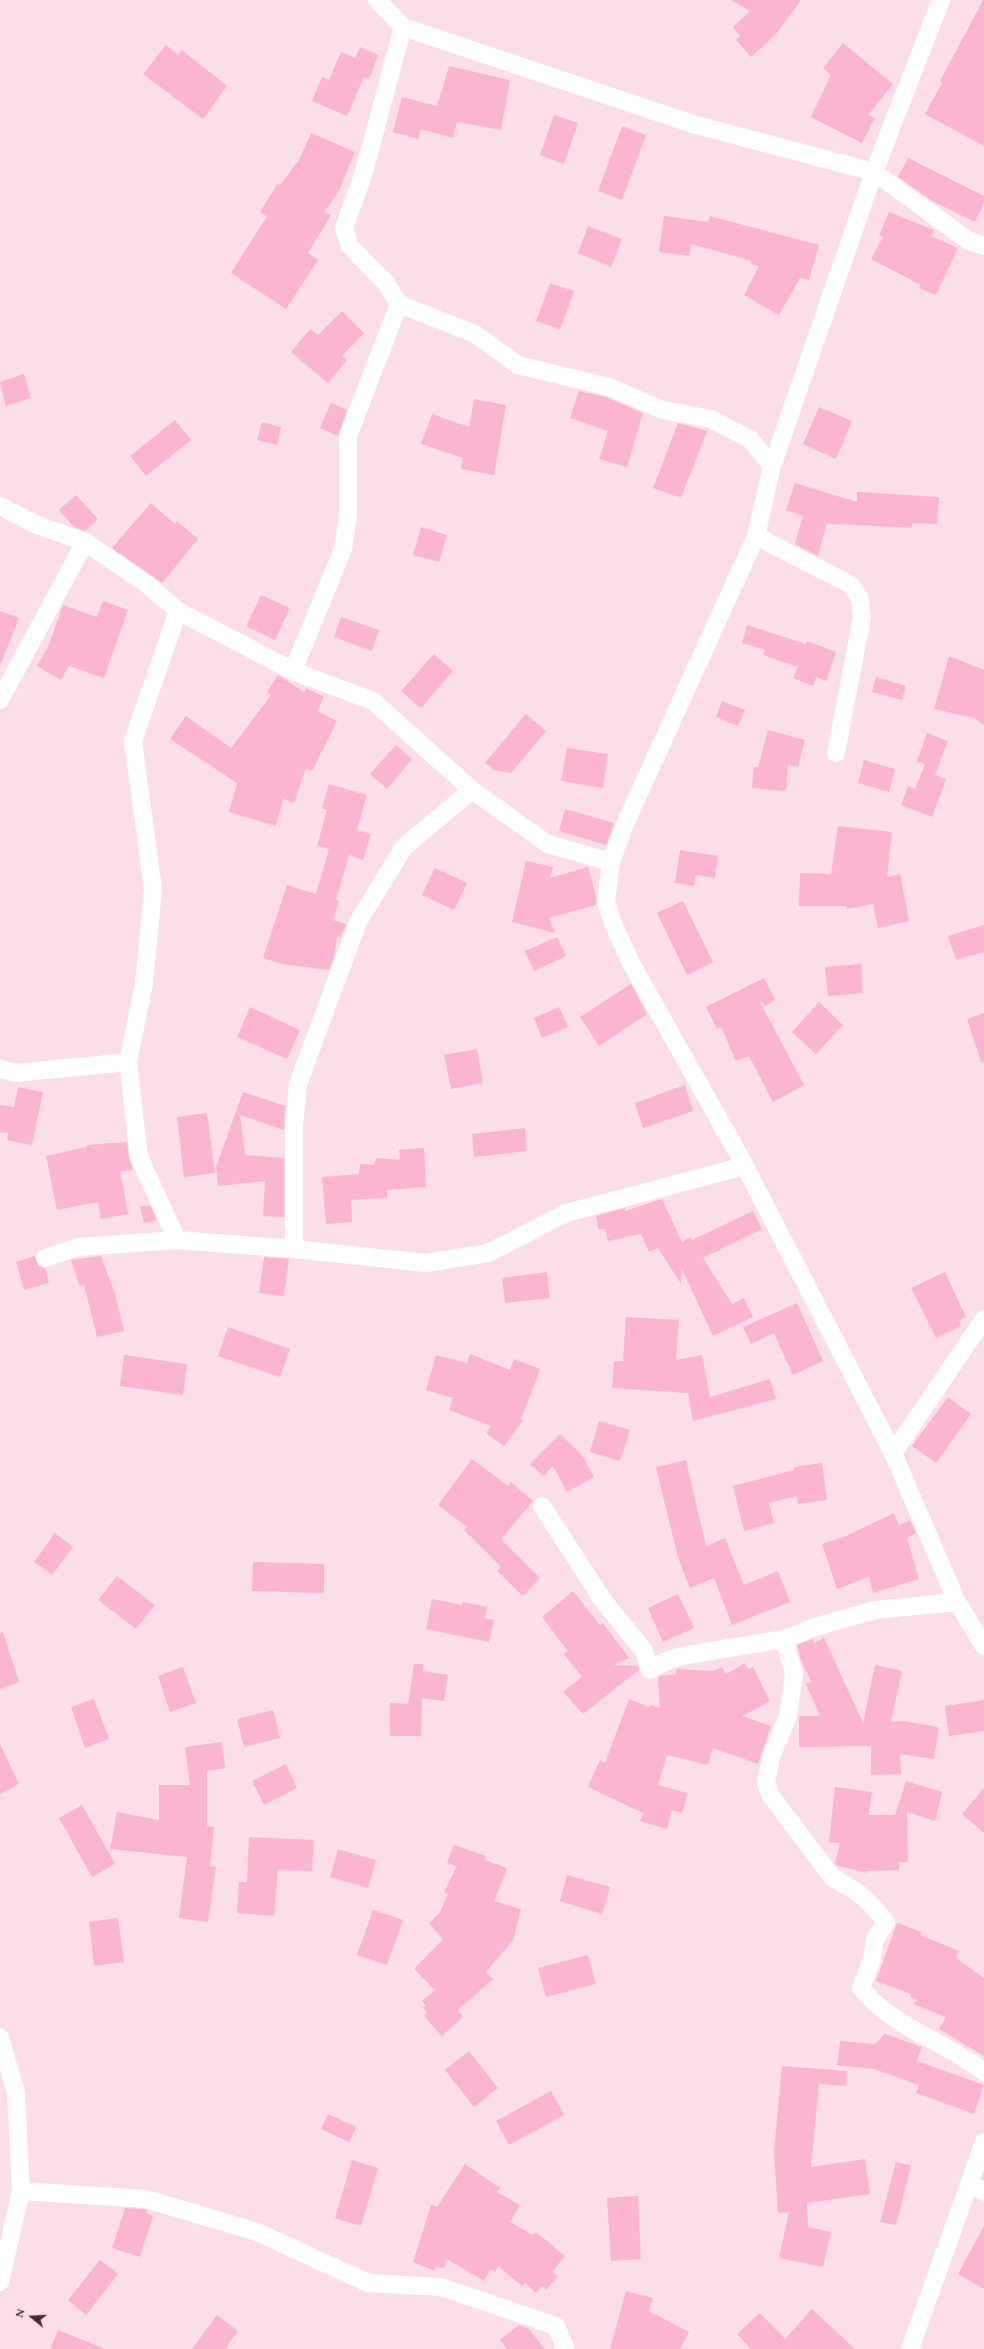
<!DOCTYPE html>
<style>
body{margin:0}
#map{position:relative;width:984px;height:2349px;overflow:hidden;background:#fbdee8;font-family:Spectral,serif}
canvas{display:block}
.north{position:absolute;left:12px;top:2297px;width:40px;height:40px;-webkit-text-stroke:3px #fbdee8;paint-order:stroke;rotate:288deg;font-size:11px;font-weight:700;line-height:16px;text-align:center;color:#472b36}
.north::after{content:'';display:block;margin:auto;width:14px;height:18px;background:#472b36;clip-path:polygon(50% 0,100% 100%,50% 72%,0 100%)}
</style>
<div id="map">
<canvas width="984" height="2349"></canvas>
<div class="north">N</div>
</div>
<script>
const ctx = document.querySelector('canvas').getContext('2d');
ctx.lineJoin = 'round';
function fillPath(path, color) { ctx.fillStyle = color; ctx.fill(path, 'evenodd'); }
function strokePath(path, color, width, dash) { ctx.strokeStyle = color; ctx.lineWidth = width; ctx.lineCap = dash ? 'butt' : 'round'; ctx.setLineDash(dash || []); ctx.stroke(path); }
fillPath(new Path2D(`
 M731,0h70l-25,34 -25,23 -15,-17 4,-4 -7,-9 17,-16z
 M983,0h1v146l-59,-32 17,-31 -2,-2z
 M843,43l50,41 -25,31 7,3 -13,25 -51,-26 20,-42 -8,-7z
 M166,45l12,10 4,-5 45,36 -24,33 -60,-45z
 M360,47l18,8 -9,24 -5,-2 -17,39 -35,-15 10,-24 7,3 12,-28 14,6z
 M449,66l61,14 -9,50 -44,-8 -4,16 -32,-9 -3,10 -25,-7 9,-35 35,9z
 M554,115l24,8 -14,41 -24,-9z
 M622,126l24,9 -24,65 -24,-9z
 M311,133l44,19 -16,39 -15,21 7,3 -23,38 10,7 -32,49 -55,-36 36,-57 -7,-4 18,-29 2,2 19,-25z
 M908,158l76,38v7l-9,19 -41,-20 -36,-25z
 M889,212l45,18 -3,6 27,12 -22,47 -17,-7 2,-3 -50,-26 12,-22 -4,-1z
 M664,216l44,6 2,-6 109,29 -10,35 -9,-2 -21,37 -35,-20 15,-29 -8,-2 1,-3 -61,-17 -2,12 -30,-4z
 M588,226l34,13 -11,28 -33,-14z
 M550,283l24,8 -14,38 -24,-8z
 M342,311l22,22 -22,23 5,4 -19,23 -37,-31 19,-23 8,6z
 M24,374l7,24 -25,8 -6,-24z
 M579,391l27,6 37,16 -16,54 -28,-8 9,-28 -38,-13z
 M474,399l32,6 -12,70 -33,-6 2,-11 -42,-14 11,-30 37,13z
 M331,403l16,7 -9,26 -18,-8z
 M819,407l33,14 -16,38 -33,-15z
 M175,420l16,20 -45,36 -16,-20z
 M262,422l19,5 -4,18 -20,-5z
 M678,423l29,8 -26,67 -28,-10z
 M795,483l62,19v-10l82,5 -2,27 -25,-1v5l-75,-4 -1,1 -9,-2 -9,33 -23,-12 8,-28 -17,-6z
 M76,495l22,24 -13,12 -11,-4 -15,-17z
 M151,503l24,21 2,-3 21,18 -36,44 -50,-35z
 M421,527l26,8 -8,27 -26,-7z
 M261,595l29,13 -15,32 -29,-14z
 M103,601l25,9 -24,68 -35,-12 -8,14 -24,-14 11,-19 15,-42 34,12z
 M0,611l19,7 -18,45h-1z
 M341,617l38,13 -7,21 -38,-14z
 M747,625l59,19 1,-3 29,11 -10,29 -10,-4 -3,9 -20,-8 5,-11 -35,-12 2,-5 -23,-7z
 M434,654l19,17 -32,37 -20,-17z
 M949,656l35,14v55l-10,-7 -40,-9z
 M278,675l26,17 2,-4 18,9 -7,14 20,10 -25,50 -6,-3 -12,35 -11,-4 -7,27 -47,-14 8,-29 -67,-44 16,-23 45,32 40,-53 -4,-3z
 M876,677l30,9 -4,14 -30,-8z
 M722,701l23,9 -7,16 -22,-9z
 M526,714l20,17 -35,42 -17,-3 -9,-7z
 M768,730l37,10 -7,27 -10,-2 -2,26 -34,-3 2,-21h4z
 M927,733l21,8 -13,34 11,4 -14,38 -31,-12 7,-19 7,3 10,-25 -8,-3z
 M396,745l16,14 -25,30 -17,-15z
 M567,748l41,6 -5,34 -42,-7z
 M864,760l31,9 -6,23 -31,-9z
 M329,784l38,11 -10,35 14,4 -8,26 -14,-5 -13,45 3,1 -6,19 13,4 -5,13 -4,-1 -3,21 -5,13 -47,-6 -19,-6 24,-73 29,9 13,-45 -12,-3 10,-36 -5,-2z
 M565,809l49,14 -8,22 -47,-14z
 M838,826l54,6 -5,45 13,-3 9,47 -31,7 -5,-24 -26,5 -1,-3h-47l1,-33 31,1z
 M680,850l38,6 -3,22 -19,-3 -2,11 -19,-3z
 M526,861l27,6 -3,11 38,-11 8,30v8l-47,13 6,15 -43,-11z
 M435,868l32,15 -13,27 -32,-15z
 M683,901l30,61 -26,13 -30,-62z
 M984,925v27l-28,8 -8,-24z
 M557,937l9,19 -32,15 -9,-20z
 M861,964l2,29 -35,3 -3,-29z
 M764,978l11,22 -10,6 -6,-6 45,85 -31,17 -24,-46 -13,5 -15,-34 -4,2 -11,-22z
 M631,984l16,30 -48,32 -19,-29z
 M819,1002l24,23 -27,29 -24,-22z
 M250,1007l50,23 -13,29 -50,-22z
 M559,1007l9,20 -26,11 -8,-20z
 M984,1013v49h-3l-14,-43z
 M477,1049l6,34 -32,6 -7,-34z
 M685,1085l8,26 -50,17 -8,-25z
 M18,1087l25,5 -11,53 -25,-5 1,-7 -8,-1v-27l14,2z
 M243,1092l42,14 -1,24 -44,-15 5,40 39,3v59l-21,-1 2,-35 -47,5 -2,-19z
 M207,1113l8,60 -31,4 -7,-60z
 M525,1128l2,23 -53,6 -2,-23z
 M127,1142l2,16 4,12 -13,1 8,43 -27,5 -3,-17 -41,8 -11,-54 41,-9v-2z
 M424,1148l2,39 -39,3v8l-36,2 1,22 -26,2 -4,-47 37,-3 1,-10 14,1 2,-7 24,2 -1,-10z
 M662,1199l20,43 8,-5 2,3 61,-29 9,18 -59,29 29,46 12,-6 9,19 -40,19 -31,-67 -1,15 -23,-36 -9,4 -8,-18 -33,7 -3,-13 -6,2 -3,-14 29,-8v3z
 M150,1205l7,15 -13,3 -4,-16z
 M35,1256l3,10 7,2 4,15 -25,7 -8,-28z
 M101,1256l14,38 9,37 -27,6 -13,-52 -4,2 -9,-27z
 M264,1257l25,2 -5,37 -25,-3z
 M547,1272l3,26 -45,5 -3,-25z
 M945,1272l21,45 -7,4 2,5 -25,12 -25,-50z
 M797,1303l26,58 -30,14 -19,-42 -23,11 -8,-17z
 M626,1317l53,3 -3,40 26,-5 8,42 60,-18 6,20 -83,22 -5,-28 -76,-5 2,-27h9z
 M228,1327l62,22 -10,28 -62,-21z
 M470,1354l40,16 4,-11 26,10 -19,50 2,1 -19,26 -18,-13 5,-7 -42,-16 4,-12 -27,-8 10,-35 31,8z
 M124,1355l63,9 -4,31 -63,-9z
 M948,1397l23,17 -35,49 -24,-17z
 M599,1421l31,9 -10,31 -30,-9z
 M560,1434l22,21 12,22 -27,15 -14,-26 -10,10 -13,-12z
 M472,1459l36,27 3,-4 22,19 -31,37 1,3 37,37 -17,18 -26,-25 4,-4 -37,-37 3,-3 -29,-22z
 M686,1460l20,86 19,-8 19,47 34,-14 12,31 -58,23 -18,-47 -24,10 -12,-30 -22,-91z
 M822,1463l5,37 -29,4 -1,-8 -28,7 5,20 -30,8 -11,-45 61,-16v-3z
 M894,1513l5,12 11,-5 6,13 -9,5 12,41 -46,14 -4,-16 -32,12 -15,-45 24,-8z
 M55,1533l18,14 -21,28 -18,-13z
 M253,1562l71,2v29l-72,-2z
 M117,1576l38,29 -19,24 -38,-29z
 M573,1591l27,34 3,-2 26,35 -15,7 24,1 1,4 -56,44 -20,-22 19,-15 -18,-23 4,-3 -26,-34z
 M678,1594l16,34 -31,14 -15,-34z
 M432,1599l30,6 1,-3 24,5 -2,11 9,2 -5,22 -63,-13z
 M3,1632l16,50 -19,7v-56z
 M824,1638l39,85 12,-58 27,6 -11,51 13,-1 35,6 -5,32 -34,-5 1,20 -30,1v-29l-72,1v-31h21l-14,-32 5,-2 -10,-22 -4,-15 16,-6 1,4z
 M745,1663l3,6 5,-2 17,34 -28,15 29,10 -13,38 -45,-16 -5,17 -41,-10 -9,30 30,8 -6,20 -10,-3 -5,19 -27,-8 3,-8 -55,-26 12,-27 5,3 24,-64 21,8v-2l10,3 -2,-30 2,-2 16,-2 1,-5 36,2 9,-4 4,7z
 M414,1664h9v7l25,4 -4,26 -22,-3 -1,38h-31v-33l18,1z
 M183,1667l13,36 -26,9 -12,-36z
 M94,1699l15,40 -24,9 -14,-41z
 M984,1700v31l-35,5 -4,-30z
 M273,1710l7,28 -36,9 -7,-28z
 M222,1742l3,26 -18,3v55l7,1 -4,39 6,1 -8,55 -29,-4 8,-61 -77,-8 7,-37 42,8v-35h31l-5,-38z
 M0,1744l19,40 -19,10z
 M286,1764l11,24 -33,17 -12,-24z
 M906,1781l36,11 -7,29 -28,-9 1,50h-9v8l-32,1 -1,2 -30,-8 -1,-2 5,-20 -11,-1 6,-55 37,5 -3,23h26z
 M984,1788v45l-22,-19z
 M82,1805l33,59 -23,13 -33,-59z
 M249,1837l65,3 -2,31 -34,-1 -4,46 -37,-3 2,-31h8z
 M454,1845l32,11 -1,4 22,8 -13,33 27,8 -8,31 -27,32 7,7 -35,31 5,7 -21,19 -18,-20 3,-3 -4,-5 3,-2 -4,-5 13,-11 -21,-21 29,-30 -14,-16 10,-9 9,-20 -4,-2 13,-26 -10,-3z
 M338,1849l38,11 -8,28 -38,-11z
 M567,1875l43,12 -8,27 -42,-13z
 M373,1910l30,10 -16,45 -30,-10z
 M118,1918l6,44 -30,4 -5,-44z
 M897,1923l25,9 -2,3 39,16 -3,7 28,20v78l-45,-27 7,-12 -33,-13 4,-4 -7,-3 1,-3 -35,-13z
 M588,1955l8,29 -50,13 -8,-29z
 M885,2034l37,13 -5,14 67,24 -10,29 -58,-21 3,-8 -45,-16 -37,-4 3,-24 35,3z
 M469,2051l29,37 -24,19 -29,-37z
 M782,2066l65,5 -1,15 -27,-2 -8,83 54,-8 5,35 -63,9 1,24 23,5 -8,35 -44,-9 10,-46 -11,1 -4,-61z
 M551,2091l13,24 -55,30 -13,-24z
 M328,2114l28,13 -7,15 -28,-13z
 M352,2160l26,8 -17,58 -26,-8z
 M896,2162l15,4 -15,59 -16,-3z
 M465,2164l35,24 -3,4 23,13 -10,17 23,13 3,-3 29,24 -13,16 6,4 -12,14 -4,-4 -6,7 -11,-10 -3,3 -24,-20 -3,6 -4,-3 -7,12 -37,-22 -3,9 -8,-2 -2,5 -21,-9 18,-57 6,2z
 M638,2196l3,63 -30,2 -4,-63z
 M125,2208l19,1 3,1 -1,3 7,3 -13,41 -28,-9z
 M984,2226v63l-26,-15z
 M100,2260l18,14 -32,41 -18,-15z
 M626,2291l27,7 -4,13 40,21 -9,17h-70z
 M812,2309l43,40h-104l-14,-15 23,-21 25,26z
 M217,2315l21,16 -13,18h-33z
 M519,2325l9,3 17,21h-38l-7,-9z
 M58,2330l45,18v1h-53z`), '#fbb5d0');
strokePath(new Path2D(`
 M941,0l-67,172 -102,294 -16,70 -130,286 -15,40 -5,40 7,21 18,40 114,203 148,287 64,149 27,44
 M403,27l290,97 181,48 95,69 15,5
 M399,304l76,30 43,31 91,22 54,23 48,9 39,20 22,27
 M0,506l35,18 50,18 62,42 31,27 115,60 80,30 99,89 76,54 63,18
 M756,536l95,49 9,14 2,18 -26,136
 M293,671l50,-122 5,-34v-79l51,-132 -13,-21 -36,-37 -6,-18 19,-53 40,-148 -26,-27
 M0,700l85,-158
 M0,1069l15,4 113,-11
 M177,1240l-38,-83 -11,-95 16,-78 9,-95 -20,-148 45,-130
 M294,1249v-122l4,-43 60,-162 46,-75 68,-57
 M45,1258l33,-11 99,-7 117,9 132,14 62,-10 78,-40 179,-47
 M893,1453l91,-134
 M542,1506l60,93 42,52 6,19 14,-8 17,-6 103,-17 31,-12 60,-17 82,-8
 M784,1639l10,35 -6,42 -17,41 -5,26 5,13 61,81 25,15 14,12 15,18 -11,17 -4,23 -10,26c32,40 84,53 123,84
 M0,2037l16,56 5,98 -21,91
 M970,2183l14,9
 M21,2191l125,8 111,33 111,51 73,4 115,39 10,23
 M910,2349l74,-207`), '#fff', 18);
</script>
